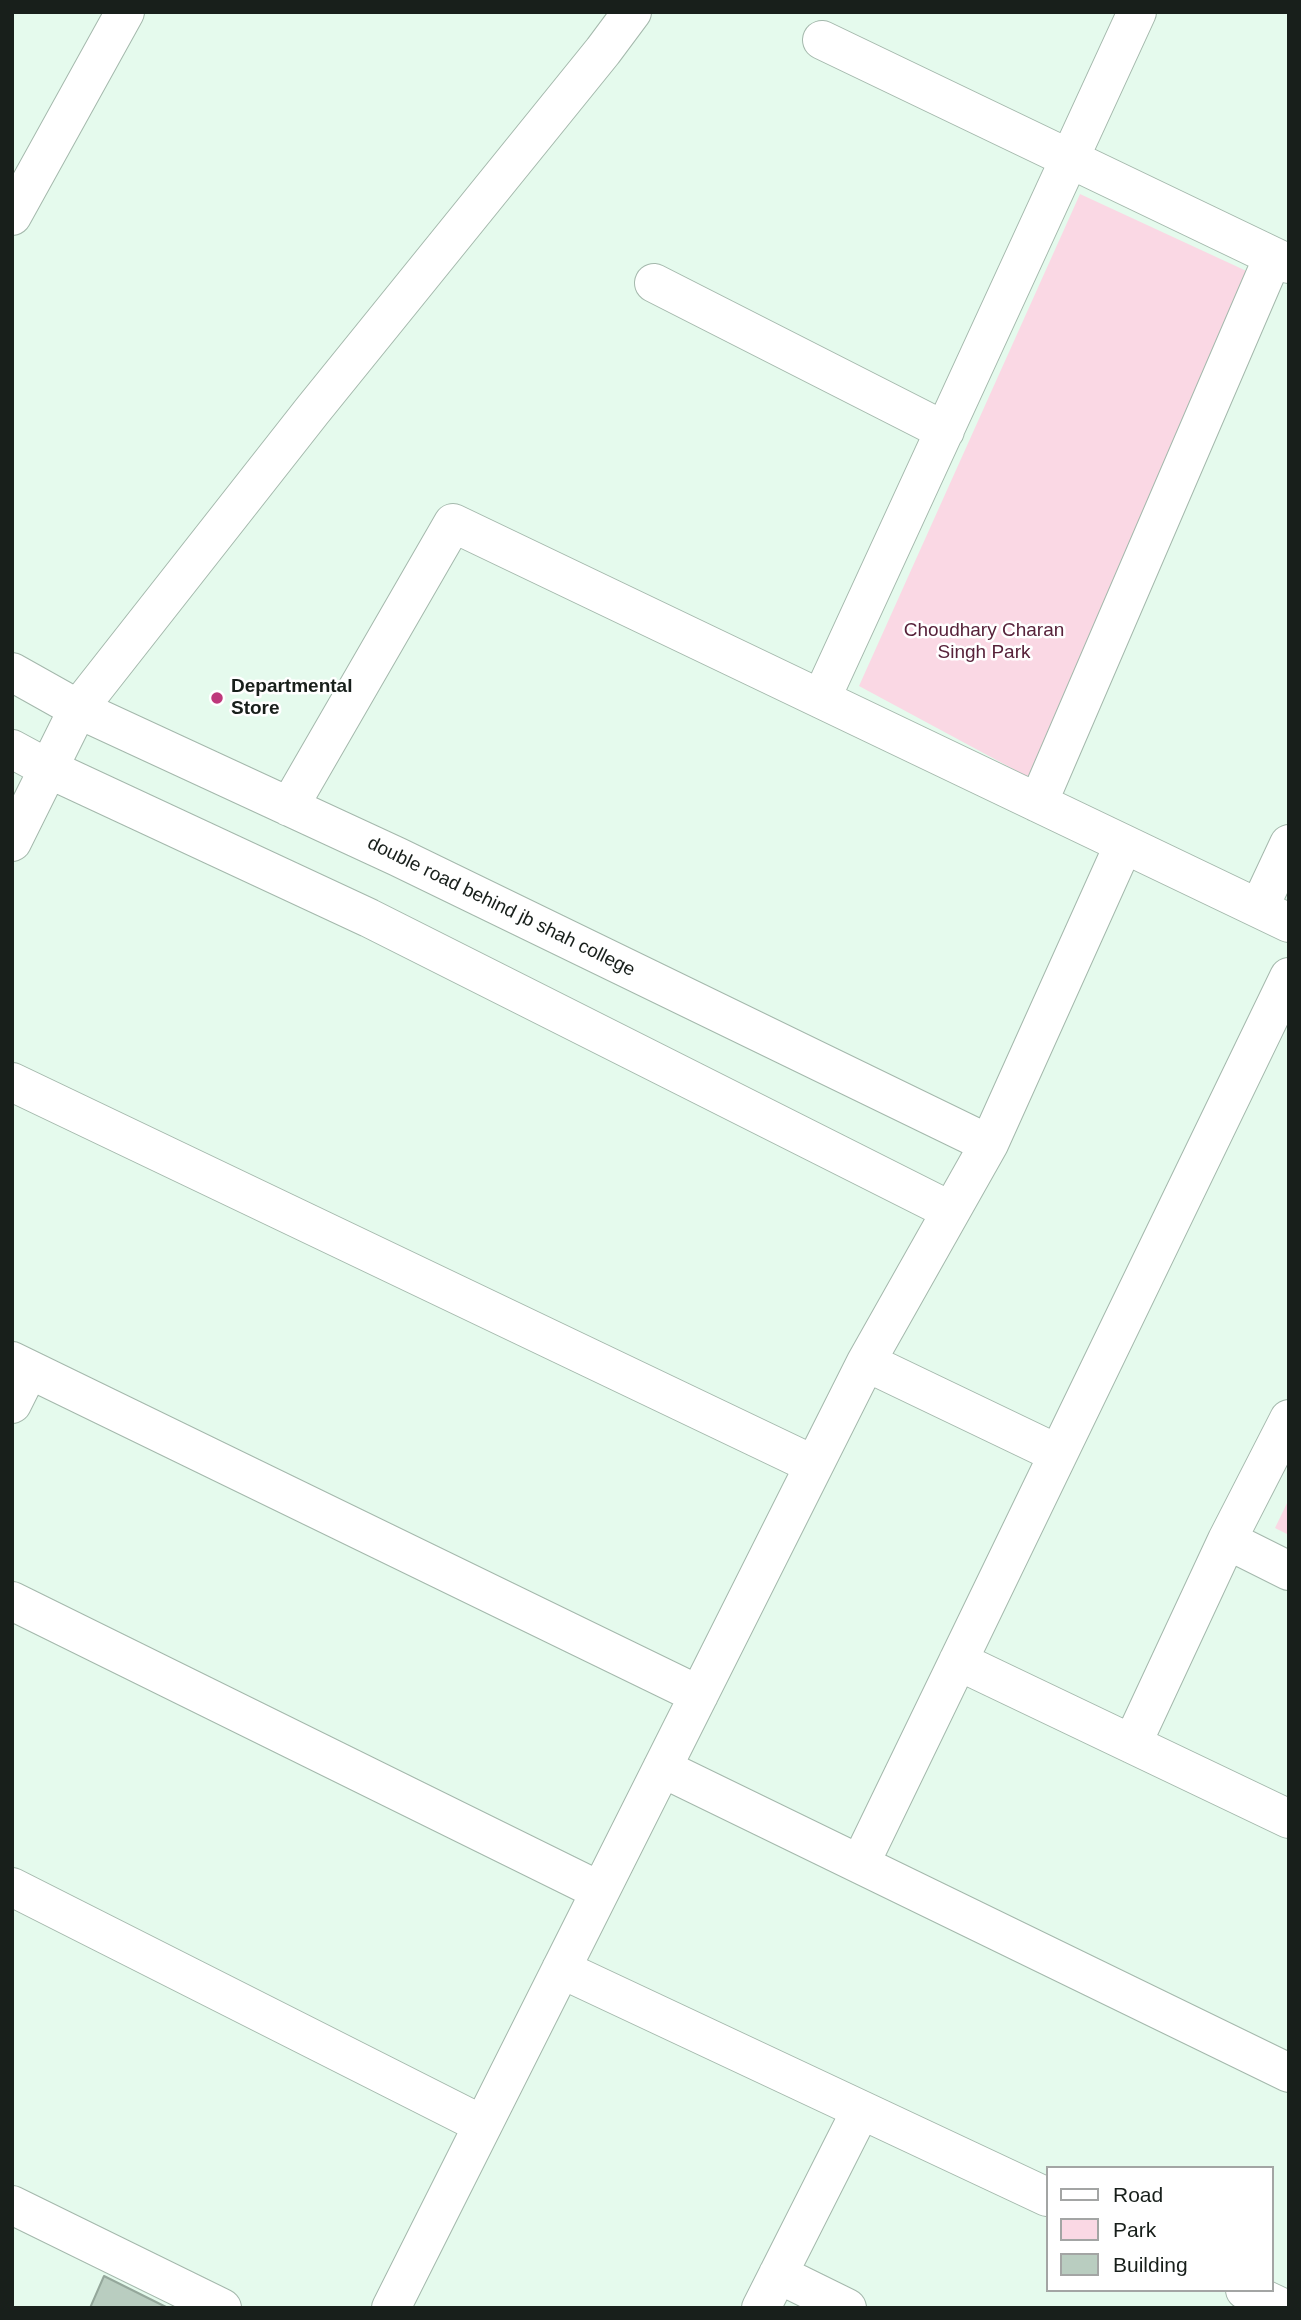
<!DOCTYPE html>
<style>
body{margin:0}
#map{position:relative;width:1301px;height:2320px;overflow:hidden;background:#e5faed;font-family:Arial,sans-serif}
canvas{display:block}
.frame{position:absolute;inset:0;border:14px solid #181f1b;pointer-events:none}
.legend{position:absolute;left:1046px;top:2166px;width:228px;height:126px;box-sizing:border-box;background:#fff;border:2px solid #a3a5a4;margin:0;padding:9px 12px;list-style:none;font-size:21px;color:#181f1b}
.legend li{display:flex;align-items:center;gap:14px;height:35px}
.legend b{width:35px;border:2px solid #a3a5a4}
</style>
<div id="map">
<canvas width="1301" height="2320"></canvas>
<div class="frame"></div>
<ul class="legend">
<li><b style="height:9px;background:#fff"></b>Road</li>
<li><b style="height:19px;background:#fad8e4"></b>Park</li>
<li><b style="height:19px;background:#b9cdc0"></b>Building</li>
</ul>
</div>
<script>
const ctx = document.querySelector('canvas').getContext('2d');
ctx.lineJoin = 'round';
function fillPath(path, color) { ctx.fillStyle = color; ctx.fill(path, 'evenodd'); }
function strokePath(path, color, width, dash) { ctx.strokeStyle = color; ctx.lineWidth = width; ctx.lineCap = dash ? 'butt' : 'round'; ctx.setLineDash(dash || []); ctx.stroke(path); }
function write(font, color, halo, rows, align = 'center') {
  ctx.font = font + ' Arial,sans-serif'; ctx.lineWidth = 5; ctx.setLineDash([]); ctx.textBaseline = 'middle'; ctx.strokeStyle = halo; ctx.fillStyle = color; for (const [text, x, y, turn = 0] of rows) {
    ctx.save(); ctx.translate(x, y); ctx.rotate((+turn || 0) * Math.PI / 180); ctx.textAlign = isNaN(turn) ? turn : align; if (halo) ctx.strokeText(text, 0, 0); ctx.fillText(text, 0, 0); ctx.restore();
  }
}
fillPath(new Path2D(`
 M1080,194l173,80 -225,503 -169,-91z
 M1289,1499v36l-14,-7z`), '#fad8e4');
const building = new Path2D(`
 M104,2276l64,32h-78z`);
fillPath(building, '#b9cdc0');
strokePath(building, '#94a79b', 2);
const minor = new Path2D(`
 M822,40l467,224
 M12,216l113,-204
 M654,283l291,148
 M12,672l66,37 320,148 591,287
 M821,699l316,-687
 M12,749l37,20 320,149 582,293
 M1038,803l235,-546
 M289,807l164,-284 671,321
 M12,842l66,-133 234,-298 291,-360 29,-39
 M1259,908l30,-64
 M12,1082l802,383
 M12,1361l687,334
 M866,1362l192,92
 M12,1404l17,-34
 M1227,1540l62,31
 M12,1601l588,290
 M958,1661l331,158
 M1132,1744l95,-204 62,-121
 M662,1768l627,305
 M860,1864l429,-887
 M12,1887l471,238
 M561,1969l486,228
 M12,2205l210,103
 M778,2274l69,34
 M1245,2290l38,18
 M391,2308l475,-946 123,-218 135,-300 165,79
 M761,2308l100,-198`);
strokePath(minor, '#a4b8ac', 40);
strokePath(minor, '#fff', 38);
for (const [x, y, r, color] of [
 [217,698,7,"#be387b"]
]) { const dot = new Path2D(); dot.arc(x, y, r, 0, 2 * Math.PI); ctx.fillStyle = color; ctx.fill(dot); strokePath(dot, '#fff', 2.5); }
write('19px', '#57223a', '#fff', [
 ["Choudhary Charan",984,631],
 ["Singh Park",984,653]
]);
write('bold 19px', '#181f1b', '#fff', [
 ["Departmental",231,687],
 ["Store",231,709]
], 'left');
write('19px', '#181f1b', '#fff', [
 ["double road behind jb shah college",501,907,26]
]);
</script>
